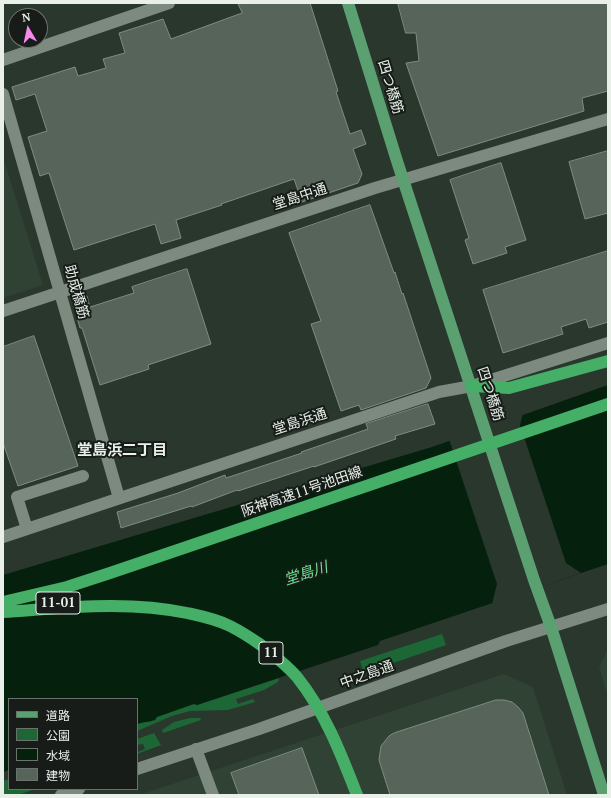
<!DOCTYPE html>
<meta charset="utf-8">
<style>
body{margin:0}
#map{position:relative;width:611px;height:798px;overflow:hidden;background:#2a372d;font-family:"PT Serif","Noto Sans JP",serif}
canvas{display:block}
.frame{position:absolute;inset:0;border:4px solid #e8f0e9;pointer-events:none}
.legend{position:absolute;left:8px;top:698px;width:130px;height:92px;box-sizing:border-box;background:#171c18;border:1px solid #6b716c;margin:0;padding:5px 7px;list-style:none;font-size:12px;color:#e8f0e9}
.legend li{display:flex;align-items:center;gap:8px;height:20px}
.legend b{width:20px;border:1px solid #6b716c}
.north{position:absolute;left:8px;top:8px;width:40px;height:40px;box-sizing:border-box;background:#171c18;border:1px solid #6b716c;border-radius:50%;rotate:351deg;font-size:11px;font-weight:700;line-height:16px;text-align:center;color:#e8f0e9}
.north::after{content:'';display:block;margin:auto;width:14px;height:18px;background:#f788ec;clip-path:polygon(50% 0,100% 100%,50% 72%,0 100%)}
</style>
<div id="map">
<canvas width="611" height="798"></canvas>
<div class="frame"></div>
<ul class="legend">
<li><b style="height:5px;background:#5ba071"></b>道路</li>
<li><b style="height:11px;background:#1d6737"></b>公園</li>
<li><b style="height:11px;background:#05210e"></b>水域</li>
<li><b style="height:11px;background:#566459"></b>建物</li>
</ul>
<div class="north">N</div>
</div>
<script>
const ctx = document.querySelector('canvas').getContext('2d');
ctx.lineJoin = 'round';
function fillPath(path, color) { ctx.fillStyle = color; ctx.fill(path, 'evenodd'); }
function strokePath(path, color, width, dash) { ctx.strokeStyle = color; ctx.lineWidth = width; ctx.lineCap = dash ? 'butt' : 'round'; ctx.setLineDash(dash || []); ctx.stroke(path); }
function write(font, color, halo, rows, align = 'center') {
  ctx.font = font + ' "PT Serif","Noto Sans JP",serif'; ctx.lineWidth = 4; ctx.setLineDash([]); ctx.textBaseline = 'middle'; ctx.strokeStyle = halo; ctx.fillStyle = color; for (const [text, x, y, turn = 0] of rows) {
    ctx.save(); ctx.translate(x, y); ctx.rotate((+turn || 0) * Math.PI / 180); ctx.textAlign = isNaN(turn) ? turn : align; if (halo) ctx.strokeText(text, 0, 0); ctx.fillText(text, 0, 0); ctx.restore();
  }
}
fillPath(new Path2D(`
 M3,157l40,128 -40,13z
 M608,649v47l-9,-29z
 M504,674l29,13 34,108h-428z`), '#304234');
fillPath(new Path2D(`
 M442,634l4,11 -82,28 -4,-12z
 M279,678l-1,4 -14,8 -28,9 2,5 15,-5 2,3 -27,8 -38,1 -18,5 -35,15v-7l57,-21 3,2z
 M190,718h10l1,2 -38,13 -1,-3 12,-8z
 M154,733l7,12 -24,9v-2l8,-3 -2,-5 -6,1v-6z
 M9,779v10h26l-17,6h-15v-14z`), '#1d6737');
fillPath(new Path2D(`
 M608,385v179l-228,77 -2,4 -181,60 -3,-1 -37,13 -2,3c-6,2 -11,2 -18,4v-25h-128v71l-6,2v-197l429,-128z`), '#05210e');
fillPath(new Path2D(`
 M523,413l-3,12 46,138 15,10 -89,31 5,-20 -48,-145z`), '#2a372d');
const building = new Path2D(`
 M238,3h72l28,88 -2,1 14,42 11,-4 5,14 -13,5 9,25 -4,9 -56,19 -8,-23 -73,25 1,1 -46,15 5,18 -20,6 -6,-20 -81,26 -25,-77 -9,3 -12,-39 19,-6 -12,-37 -19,6 -4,-13 63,-20 3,9 28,-8 -3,-9 22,-6 -6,-20 44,-14 8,20 71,-26z
 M398,3h210v88l-26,7 2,13 -146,45 -32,-93 13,-2 -3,-28h-10z
 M608,151v62l-23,6 -16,-57z
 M501,163l25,77 -21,7 2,6 -34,11 -8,-24 4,-2 -19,-58z
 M370,205l24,68 1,-1 7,22 1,-1 28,85 -5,10 -65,22 -2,-5 -18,6 -30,-87 10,-3 -32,-88z
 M608,251v71l-19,6 -3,-9 -25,8 2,7 -60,19 -20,-63z
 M187,269l24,75 -63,21 1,4 -49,16 -18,-57h-2l-7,-25 3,-6 11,-1 3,11 44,-14 -2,-6z
 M34,336l44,130 -60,20 -15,-43v-96z
 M428,404l7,20 -40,12 1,3 -82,28v-1l-76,25 -1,-1 -45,17 -1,-1 -70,22 -4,-16 61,-19 47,-18 1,3 76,-25 -1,-1 67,-23 -2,-5z
 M496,700h8l8,2 6,5 5,6 26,82h-159l-11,-35 2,-14 8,-10 5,-3z
 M302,748l17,47h-80l-8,-22z`);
fillPath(building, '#566459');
strokePath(building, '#7e8c81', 1);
strokePath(new Path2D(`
 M3,60l166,-57
 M3,94l116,404
 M3,311l372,-123 233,-69
 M27,529l-10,-32 66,-21
 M3,537l436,-145 33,-6 136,-43
 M196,749l17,46
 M137,769l122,-40 247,-88 102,-32
 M61,795l18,-6`), '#7c8a7f', 12);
strokePath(new Path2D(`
 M348,3l49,158 137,419 17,47 53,168`), '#5ba071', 12);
strokePath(new Path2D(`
 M472,386l37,2 99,-27
 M3,602l64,-15 43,-14 498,-169
 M3,612c61,-4 123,-12 184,1 14,3 29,6 43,13 10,5 21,12 31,19 12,10 26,20 36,32 28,35 44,77 60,118`), '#45ae67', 12);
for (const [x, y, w] of [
 [58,603,44],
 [271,653,24]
]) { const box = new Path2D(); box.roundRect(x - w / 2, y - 11, w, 22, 3); ctx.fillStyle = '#171c18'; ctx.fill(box); strokePath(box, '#e8f0e9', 1); }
write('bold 13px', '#e8f0e9', null, [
 ["11-01",58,603],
 ["11",271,653]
]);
write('14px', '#e8f0e9', '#171c18', [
 ["四つ橋筋",390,87,73],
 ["堂島中通",300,197,-18],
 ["助成橋筋",76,292,74],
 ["四つ橋筋",490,394,72],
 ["堂島浜通",300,422,-18],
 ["阪神高速11号池田線",302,492,-19],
 ["中之島通",367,675,-20]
]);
write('bold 15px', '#e8f0e9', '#171c18', [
 ["堂島浜二丁目",122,451]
]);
write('italic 15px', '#6de28f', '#171c18', [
 ["堂島川",306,574,-18]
]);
</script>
